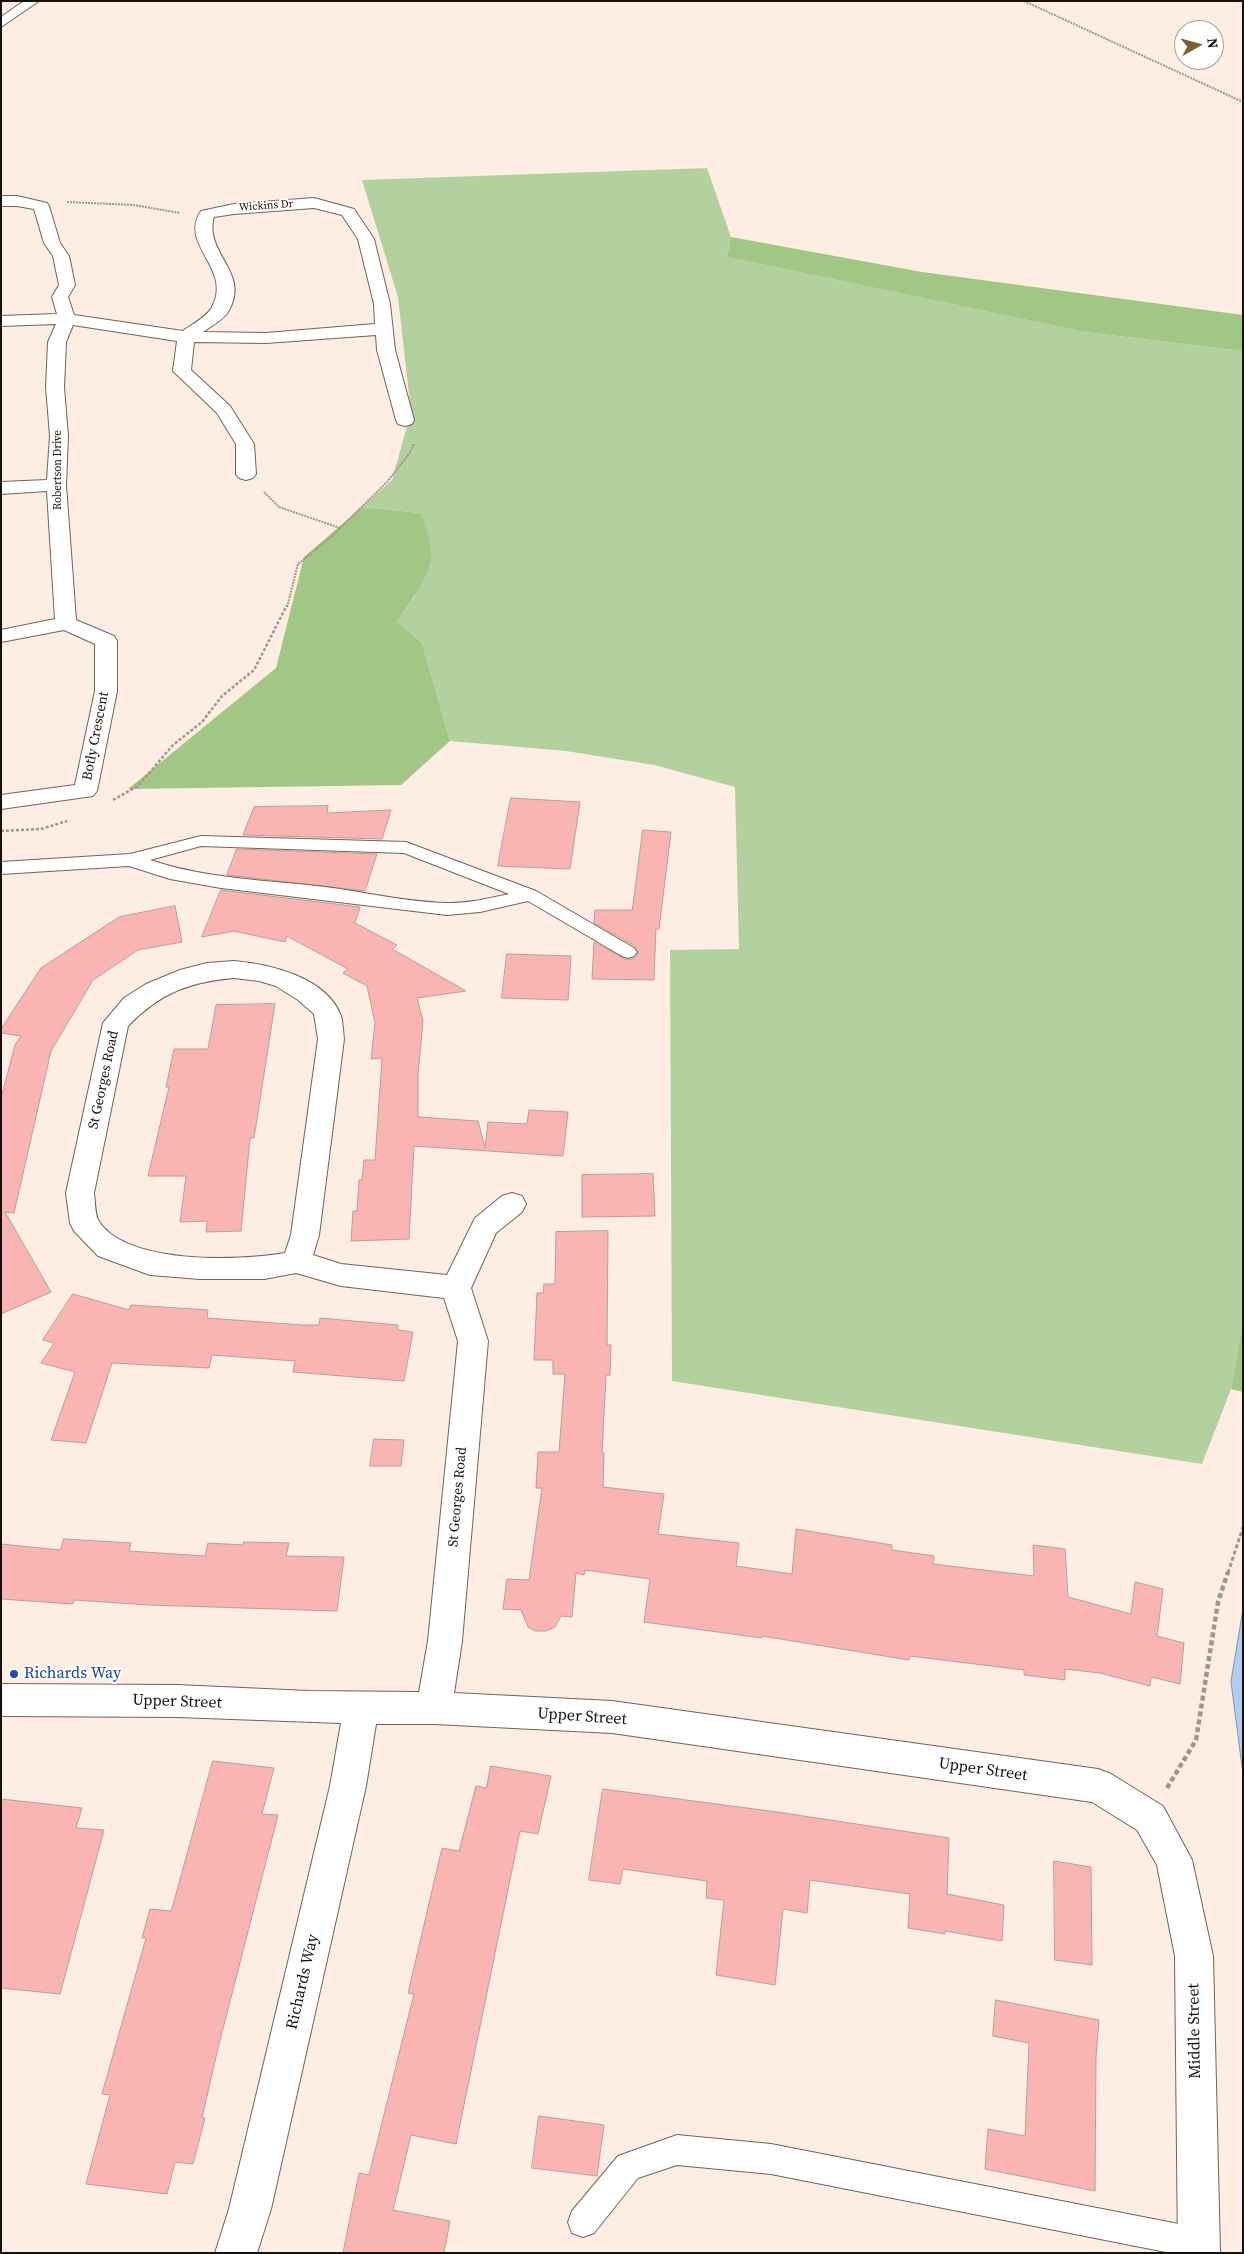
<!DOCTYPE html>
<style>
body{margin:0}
#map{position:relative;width:1244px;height:2254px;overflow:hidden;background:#feede3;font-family:"Source Serif 4",serif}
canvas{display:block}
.frame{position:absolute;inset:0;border:2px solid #17100c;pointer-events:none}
.north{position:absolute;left:1174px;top:20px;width:50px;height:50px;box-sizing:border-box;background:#fff;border:1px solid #a29f9e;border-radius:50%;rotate:83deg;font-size:14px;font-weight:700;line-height:20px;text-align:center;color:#17100c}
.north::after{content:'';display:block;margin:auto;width:18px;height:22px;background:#7d5f33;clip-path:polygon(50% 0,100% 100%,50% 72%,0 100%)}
</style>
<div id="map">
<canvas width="1244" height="2254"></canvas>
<div class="frame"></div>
<div class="north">N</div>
</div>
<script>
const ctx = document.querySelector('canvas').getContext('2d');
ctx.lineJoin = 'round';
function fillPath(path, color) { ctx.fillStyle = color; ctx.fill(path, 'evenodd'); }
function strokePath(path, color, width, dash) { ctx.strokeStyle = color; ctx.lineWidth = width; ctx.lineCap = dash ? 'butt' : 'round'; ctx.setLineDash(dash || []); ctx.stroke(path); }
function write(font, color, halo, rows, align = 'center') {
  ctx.font = font + ' "Source Serif 4",serif'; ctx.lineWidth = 4; ctx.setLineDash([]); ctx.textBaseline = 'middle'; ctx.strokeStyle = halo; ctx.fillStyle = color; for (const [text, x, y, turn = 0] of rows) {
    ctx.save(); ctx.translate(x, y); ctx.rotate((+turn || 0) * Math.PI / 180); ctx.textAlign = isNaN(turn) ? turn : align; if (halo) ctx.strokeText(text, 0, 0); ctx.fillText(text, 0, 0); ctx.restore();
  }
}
fillPath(new Path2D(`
 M707,168l24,69 -4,20 358,75 158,19v971l-12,67 -29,75 -530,-83 -2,-431 69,-1 -4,-162 -81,-22 -88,-14 -116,-10 -28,-98 -25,-21 18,-26 5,-83 -58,-6 30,-27 19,-68 -13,-115 -36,-117z`), '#b3d19f');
fillPath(new Path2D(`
 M731,237l191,35 321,43v36l-158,-19 -358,-75z
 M362,507l58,6c5,13 12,31 11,46 -2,16 -24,49 -34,63l25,21 28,98 -49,44 -273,4 148,-121 28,-111z
 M1243,1322v70l-12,-3z`), '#a0c784');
const water = new Path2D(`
 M1243,1609v165l-12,-92z`);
fillPath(water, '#b2cdf3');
strokePath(water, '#8494ae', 1);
const building = new Path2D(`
 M511,798l69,4 -10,67 -72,-3z
 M328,806l-1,7 64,-3 -9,29 -139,-4 11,-28z
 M643,830l28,2 -12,97h-3l-2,51 -62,-1 2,-37 33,18 8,-2 3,-5 -3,-7 -41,-23 1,-13h37z
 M237,849l140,5 -12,37 -138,-16z
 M221,890l139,17 -5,16 42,22 -5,4 74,42 -49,7 6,23 -5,53v43l60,4 7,27 3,-26 39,2 2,-14 39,2 -5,44 -149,-10 -5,93 -58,2 2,-30h4l2,-31h3l2,-20h11l4,-57 3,-45 -11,1 4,-36 -8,-37 -24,-13 5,-4 -61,-33 -2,6 -51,-11 -32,6z
 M175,906l7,36 -44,8 -45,30 -42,71 -37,162 -9,-1 46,80 -50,22v-216l14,-53 6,-9 -20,-3v-4l40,-61 78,-51z
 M507,954l64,2 -3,44 -66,-2z
 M275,1004l-21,134h-4l-9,93 -35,1 1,-11 -27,1 6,-46h-38l21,-89h-3l8,-38h34l8,-44z
 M653,1174l2,42 -73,1v-42z
 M608,1231l-1,114h4l-1,30h-4l-4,78h2l-1,34 61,7 -6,40 81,9 -3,23 56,8 4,-45 96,16v5l42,6 -1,8 101,12 -1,-31 32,4 3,48 63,17 4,-32 28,7 -6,47 27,7 -4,41 -29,-7 -1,9 -50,-13 -35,-4v11l-41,-5v-5l-114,-14 -1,4 -147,-24v2l-118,-16 6,-43 -65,-9 -1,5 -8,-2 -4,44 -11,-1 -6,11 -9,4h-11l-7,-4 -7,-17 -18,-1 4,-30 22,1 13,-92h-6l2,-36h21l6,-78h-12v-14h-19l3,-67h6l1,-9h11l1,-52z
 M73,1294l56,16 2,-5 77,5 -1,8 96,7h16l1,-7 78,7 -1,5 16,2 -9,49 -111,-9 2,-11 -83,-6 -3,13 -97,-5 -26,80 -35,-3 24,-68 -34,-9 13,-20 -11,-3z
 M374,1439l30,1 -3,26h-31z
 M64,1539l67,4 -2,8 76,5 3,-13 35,2 1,-3 45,1 -3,13 58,1 -7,54 -187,-6 -76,-5 -1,4 -72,-5v-55l59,6z
 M213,1761l61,7 -12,46 16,1 -60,233 -16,70h3l-12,46 -18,-2 -8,32 -81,-10 24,-89 -8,-1 44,-156h-4l8,-29 21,2z
 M491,1766l60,10 -13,58 -18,-3 -64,313 -45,-9 -18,75 57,11 -6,32h-101l16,-80 10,2 32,-129 13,-52 -6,-1 34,-145 17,3 17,-65 10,2z
 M603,1789l174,23 172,26 -2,56 57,11 -2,36 -57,-10v3l-37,-6 2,-34 -100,-14 -3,33 -24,-4 -8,76 -59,-10 8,-75 -18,-2 1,-17 -84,-12 -3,15 -31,-4z
 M1,1799l81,9 -6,20 28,2 -44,164 -59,-6z
 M1054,1861l37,6 1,98 -37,-5z
 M996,2000l103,20 -3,37 -1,134 -110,-22 3,-40 37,7 4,-93 -36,-7z
 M539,2116l65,9 -7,51 -65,-8z`);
fillPath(building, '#fab5b3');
strokePath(building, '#b69e9d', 1);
const lane = new Path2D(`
 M201,836l205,6 130,49 98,57 3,4 -3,4 -6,2 -6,-2 -94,-55 -48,11 -33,3 -226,-27 -51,-9 -41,-13 -128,8v-12l129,-8zM201,846l203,7 105,41c-20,4 -42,10 -63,9 -41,-1 -81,-11 -121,-16 -58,-7 -119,-8 -175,-27z
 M677,2135l94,9 428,84 11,4 4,11 -4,10h-39l-400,-79 -94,-9 -39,13 -44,55 -11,4 -11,-4 -4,-11 4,-11 46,-55z`);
const street = new Path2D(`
 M1,196h16l30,7 2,3 11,37 9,13 6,29 -7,12 6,18 109,16c8,-6 25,-15 29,-24 21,-38 -34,-63 -11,-96l33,-7 80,-6 40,11 20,30 16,65 5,46 19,70 -2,4 -7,2 -7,-2 -2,-4 -19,-70 -1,-15 -110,8 -72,-1 -3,28 39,36 24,38 2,30 -3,4 -7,2 -7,-2 -3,-4v-30l-19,-31 -44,-42 4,-30 -104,-16 -7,17 -2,45 4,49 -2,49 10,135 38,16 3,5v50l-20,100 -4,5 -92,13v-14l74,-10 20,-94v-47l-31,-14 -63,12v-12l54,-11 -8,-128 -46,3v-12l46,-2 3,-44 -4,-49 2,-45 8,-18 -55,2v-10l56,-2 -5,-17 7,-12 -6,-29 -9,-13 -10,-34 -17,-3h-16zM314,208l28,7 16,24 16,65 1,20 -109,9 -63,-1c8,-6 20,-12 25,-20 24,-39 -25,-59 -14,-95l20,-3z
 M234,961c35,3 93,16 107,55 2,7 2,15 3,23l-25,196 -6,20 28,9 106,11 28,-57 27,-22 10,-3 10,3 4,8 -4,8 -26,21 -25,55 17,53 -26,300 -8,52 158,8 486,68 13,5 52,32 29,54 21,96 7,297h-42l-3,-297 -18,-91 -20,-35 -45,-28 -480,-69 -178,-9h-58l-10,62 -95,423 -14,44h-42l14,-44 101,-423 11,-63 -164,-6 -176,-1v-32l176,1 132,6 110,1 9,-51 30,-300 -14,-43 -103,-12 -45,-13 -32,6h-64l-50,-4 -52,-19 -24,-25 -4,-8 -4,-30 37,-170 21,-25 22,-14 34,-14 27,-7zM234,978l25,3 17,5 22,14 16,14 4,25 -27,196 -6,18c-46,8 -160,12 -187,-33 -3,-7 -3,-19 -4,-27l34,-167c32,-33 61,-44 106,-48z`);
const primary = new Path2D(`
 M24,1h15l-38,26v-10z`);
strokePath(lane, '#746258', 2);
strokePath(street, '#746258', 2);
strokePath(primary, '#746258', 2);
strokePath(new Path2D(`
 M1024,1l219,101
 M67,202l67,3 46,8
 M264,492l15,15 61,21
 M287,607l11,-43 33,-27 56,-55 22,-28 5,-10`), '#a2958d', 2, [2, 1]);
strokePath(new Path2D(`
 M113,800l25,-14 35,-41 29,-23 20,-26 32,-26 33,-65
 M1,831l40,-2 26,-8`), '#a2958d', 2.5, [3, 2]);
strokePath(new Path2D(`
 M1228,1573l15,-46`), '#a2958d', 3, [4, 2.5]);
strokePath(new Path2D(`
 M1167,1788l29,-48 22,-138 10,-30`), '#a2958d', 4.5, [5, 3]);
fillPath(lane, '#fff');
fillPath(street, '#fff');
fillPath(primary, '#fff');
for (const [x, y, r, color] of [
 [14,1674,5,"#1a4fb4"]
]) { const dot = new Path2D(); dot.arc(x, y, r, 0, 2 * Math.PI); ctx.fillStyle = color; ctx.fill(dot); strokePath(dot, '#fff', 2); }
write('11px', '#17100c', '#fff', [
 ["Wickins Dr",266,206,-4],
 ["Robertson Drive",58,470,-90]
]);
write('14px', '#17100c', '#fff', [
 ["Botly Crescent",96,736,-79],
 ["St Georges Road",104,1080,-78],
 ["St Georges Road",458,1497,-85]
]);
write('16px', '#164399', '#fff', [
 ["Richards Way",24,1674]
], 'left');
write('16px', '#17100c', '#fff', [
 ["Upper Street",177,1702,2],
 ["Upper Street",582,1717,4],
 ["Upper Street",983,1770,8],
 ["Richards Way",303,1982,-77],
 ["Middle Street",1195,2031,-91]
]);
</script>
